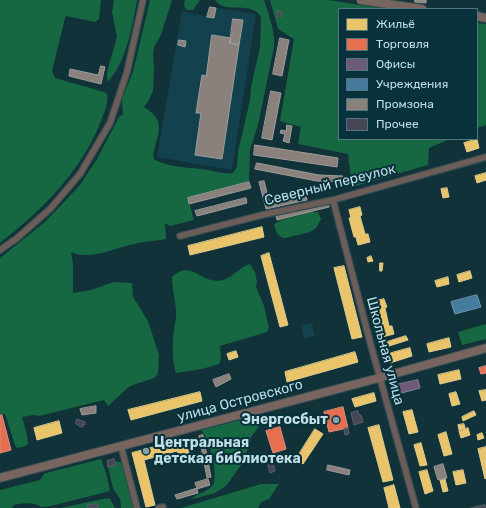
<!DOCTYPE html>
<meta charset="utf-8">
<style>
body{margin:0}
#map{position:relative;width:486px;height:508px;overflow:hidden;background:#113238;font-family:Rubik,sans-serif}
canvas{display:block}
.legend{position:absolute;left:338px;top:8px;width:140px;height:132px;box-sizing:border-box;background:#07323b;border:1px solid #52767f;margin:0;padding:5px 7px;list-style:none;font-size:12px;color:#c2dde4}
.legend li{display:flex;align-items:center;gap:8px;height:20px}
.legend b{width:20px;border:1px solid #52767f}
</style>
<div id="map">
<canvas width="486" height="508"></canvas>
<ul class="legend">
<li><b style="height:11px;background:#e9c46a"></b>Жильё</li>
<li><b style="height:11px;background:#e76f51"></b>Торговля</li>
<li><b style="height:11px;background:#6d597a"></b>Офисы</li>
<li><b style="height:11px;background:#457b9d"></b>Учреждения</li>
<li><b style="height:11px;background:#8a817c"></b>Промзона</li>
<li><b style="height:11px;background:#464656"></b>Прочее</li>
</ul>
</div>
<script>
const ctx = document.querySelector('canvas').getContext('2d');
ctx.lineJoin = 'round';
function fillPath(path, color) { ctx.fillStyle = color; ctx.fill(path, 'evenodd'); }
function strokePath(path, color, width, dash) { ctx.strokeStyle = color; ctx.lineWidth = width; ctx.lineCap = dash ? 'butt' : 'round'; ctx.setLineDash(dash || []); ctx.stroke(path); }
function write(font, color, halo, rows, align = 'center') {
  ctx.font = font + ' Rubik,sans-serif'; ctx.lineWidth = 4; ctx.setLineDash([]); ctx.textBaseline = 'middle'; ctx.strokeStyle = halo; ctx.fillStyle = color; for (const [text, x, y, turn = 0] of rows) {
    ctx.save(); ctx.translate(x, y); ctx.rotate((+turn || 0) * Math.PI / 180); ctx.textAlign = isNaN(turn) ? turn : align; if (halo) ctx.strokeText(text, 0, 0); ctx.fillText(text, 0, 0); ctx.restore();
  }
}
fillPath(new Path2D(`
 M216,8l40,6 -24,156 -75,-13 25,-146 31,7z
 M312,323l3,13 -11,3 -3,-14z`), '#13424e');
fillPath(new Path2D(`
 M0,0h101l-2,19 -4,3 -29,-6 -1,2 -13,53 3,7 49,14 3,2c2,9 -3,18 -6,27 -20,51 -58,88 -101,122z
 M114,0h23c-4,25 -11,61 -28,81l-2,-1v-8l10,-35 -5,-25z
 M150,0h22l-11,35 -7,12 -1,7 1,16 -1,20 -4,10 -5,7c24,15 13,26 9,49l2,4c16,8 35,7 53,10 9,2 16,4 25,3l4,-6 1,-15 12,-52 1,-13 9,-40 1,-30c-9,-17 -36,-2 -46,-17h49c5,15 11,31 10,47l-16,78 -8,25 -1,31 -4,2 -57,15 6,22 -24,6 -5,-3 1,16c-11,2 -21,2 -32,5 -20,4 -43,17 -63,8l2,12v29l18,-3 23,-8 18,1 1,14 15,24 11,34 -1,19 -4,4 -24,8 -22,20 -4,-6 -65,16 -5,-1 -12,2 5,18 1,9 -5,3 -6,1 -2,-3 -10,-31 -5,1v-157l46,-37 34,-36 17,-26 22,-42 4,-3 -1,-15 11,-27z
 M185,0h15l-6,8v2h-7l-3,-4z
 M270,0h58l59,9h-48v130h111l-21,9 -1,17 -76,22 -4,-33 -50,-10 3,-17 -21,-6 14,-82 -16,-10z
 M477,23l9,1v101l-9,3z
 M311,212h7l3,7 -5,9 -6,4 -25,6c-8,-1 -9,-7 -11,-14l8,-4z
 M250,264l5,8 2,10 -1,5 8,19 5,22 -2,4 -47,14 1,13 -2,5 -17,5 -26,4c-4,-12 -4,-31 -2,-43 0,-5 2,-8 2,-12 1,-14 -4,-27 -4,-41 21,-19 29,9 51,3 7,-2 13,-8 19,-12 2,-2 6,-3 8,-4z
 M486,324v15l-24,6 -4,-13z
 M253,417h5l2,2v6l-9,12 -1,7 -9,21 -15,21 -11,7 -18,5 -6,1c6,-6 17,-7 22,-14 6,-11 -4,-47 -12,-55z
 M101,459l6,17 3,15 -4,1 -55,14 -10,1c-6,-5 -19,-4 -27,-2l-2,3h-12v-18l40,-10 4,-6 2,-1z
 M115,461l8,2 12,45h-14l-1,-9 -7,-11 -5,-21 8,-2z
 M261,484h18l-10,15 -8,3 -3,6h-77z
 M108,498l2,1 5,9h-55z`), '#166842');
const homes = new Path2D(`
 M477,139l2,9 -12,4 -3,-9z
 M486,173v7l-9,3 -2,-7z
 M447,188l2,9 -6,1 -2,-9z
 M360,207l2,8 -2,1 5,18h3l2,8 -12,3 -2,-8h-2l-5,-19h2l-2,-8z
 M262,227l2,10 -74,18 -2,-9z
 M269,253l19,72 -8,2 -19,-71z
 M371,256l2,5 -5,1 -1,-4z
 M380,263h3l-1,8h-2z
 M344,266l18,71 -10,2 -18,-71z
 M470,271l2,7 -13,4 -2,-7z
 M448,277l1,7 -12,3 -2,-6z
 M384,299l3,8 -2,1 4,18h3l2,8 -12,3 -2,-8h-2l-5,-19h2l-2,-8z
 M406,336l2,4 -19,6 -2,-4z
 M449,338l2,9 -22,5 -2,-8z
 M410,348l2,8 -22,7 -2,-9z
 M236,351l2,6 -9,3 -2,-6z
 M355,352l3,10 -71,20 -2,-10z
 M459,370l2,9 -21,5 -2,-9z
 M486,390v10l-4,1 -3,-10z
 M200,392l2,9 -71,19 -3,-10z
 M456,392l4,12 -8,2 -3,-12z
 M374,393l2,8 -21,6 -3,-8z
 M412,410l6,22 -9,2 -6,-22z
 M474,411l2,4 -13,6 -1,-4z
 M59,421l3,12 -25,7 -3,-12z
 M464,424l1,4 -6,2 -1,-5z
 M379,425l14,55 -10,2 -15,-54z
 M468,428l2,7 -9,3 -2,-7z
 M315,429l8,5 -20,30 -7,-5z
 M446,432l6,22 -8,2 -6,-21z
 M482,433l2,5 -6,2 -1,-5z
 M185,439l4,14 -10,3 -2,-5 -33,9 11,45 -9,2 -14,-54z
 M421,443l6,22 -7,1 -6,-21z
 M486,447v31l-1,1 -7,-30z
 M427,470l6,21 -8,3 -6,-22z
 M463,470l3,13 -10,2 -3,-13z
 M445,479l3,12 -5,1 -3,-12z
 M394,485l6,23h-11l-5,-20z`);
fillPath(homes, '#e9c46a');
strokePath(homes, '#ddcc8f', 1);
const shops = new Path2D(`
 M486,366v7l-5,1 -2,-6z
 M343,407l5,21 -19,4 -5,-20z
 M2,415l9,35 -11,3v-37z
 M280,427l6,22 -13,4 -7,-22z`);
fillPath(shops, '#e76f51');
strokePath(shops, '#dc907d', 1);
const offices = new Path2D(`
 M418,380l2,8 -22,6 -2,-9z`);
fillPath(offices, '#6d597a');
strokePath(offices, '#86819a', 1);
const public = new Path2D(`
 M477,295l4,12 -26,7 -4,-12z`);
fillPath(public, '#457b9d');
strokePath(public, '#6a98b2', 1);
const industry = new Path2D(`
 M415,0h11v3l-11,-1z
 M210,7l6,1 -2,10 -7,-1z
 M233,19l10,1 -4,25 -9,-2z
 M212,35l19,3 -1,5 9,2 -17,114 -27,-4 6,-42h-5l6,-38 4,1z
 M280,38l9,2 -7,36 -9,-2z
 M179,40l7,1 -1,6 -7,-2z
 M101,66l4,1 -4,17 -32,-8 1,-7 28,6z
 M271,91l10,2 -9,47 -10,-2z
 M287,125l5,1 -3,17 -6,-2 2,-7 -5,-1 1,-3 5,1z
 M255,145l83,13 -1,9 -83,-12z
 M257,163l62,12 24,1 -1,6 -25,-1 -62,-12z
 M264,181l6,23 36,-9 1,5 -41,9 -7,-27z
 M249,182l2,6 -62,16 -1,-6z
 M246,198l1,5 -50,13 -2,-5z
 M328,203l1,4 -52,13 -1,-4z
 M229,374l2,5 -15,8 -3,-7z
 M96,406v7l-14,2 -2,-6z
 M203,435l8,42 -4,1 -8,-42z
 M443,464l4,14 -9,2 -4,-13z
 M328,465l22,5 -1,5 -22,-5z
 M208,479l2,6 -13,4 1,4 -21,6 -2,-4 22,-7 -2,-5z`);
fillPath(industry, '#8a817c');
strokePath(industry, '#9b9d9b', 1);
const building = new Path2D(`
 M278,11l4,1 -1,5h-4z
 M358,411l1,4h2l2,7 -9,3 -3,-12z
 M77,419l8,3v3l-2,-1v3h-2l-5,-3z
 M348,428l1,6 -4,1 -1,-6z
 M114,459l2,6 -8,2 -1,-6z
 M273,463l2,8 -5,2 -2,-8z
 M97,504l1,4h-10l-1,-2z
 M485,505l1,3h-15z`);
fillPath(building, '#464656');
strokePath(building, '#586067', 1);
const minor = new Path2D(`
 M333,200l37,142 46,166
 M180,236l82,-21 71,-15 153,-43
 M0,250l16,-11 34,-30 30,-35 30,-51 17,-51 16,-72
 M121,446l16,62
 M159,508l4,-1`);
const secondary = new Path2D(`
 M361,0l61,9
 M477,16l9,2
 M0,478l379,-100 107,-30`);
strokePath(minor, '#344e54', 8);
strokePath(secondary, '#344e54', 10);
strokePath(minor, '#6c5d58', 5.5);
strokePath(secondary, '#78655f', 8);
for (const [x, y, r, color] of [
 [336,420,4,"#84a1a8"],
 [146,451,4,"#84a1a8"]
]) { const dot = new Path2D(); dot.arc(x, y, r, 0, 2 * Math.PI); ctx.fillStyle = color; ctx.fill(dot); strokePath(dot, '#07323b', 1.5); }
write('14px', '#c2dde4', '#07323b', [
 ["Северный переулок",330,185,-14],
 ["Школьная улица",385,351,75],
 ["улица Островского",240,401,-15]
]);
write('bold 14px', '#c2dde4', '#07323b', [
 ["Энергосбыт",328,420],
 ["Центральная",154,443,"left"],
 ["детская библиотека",154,459,"left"]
], 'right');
</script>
